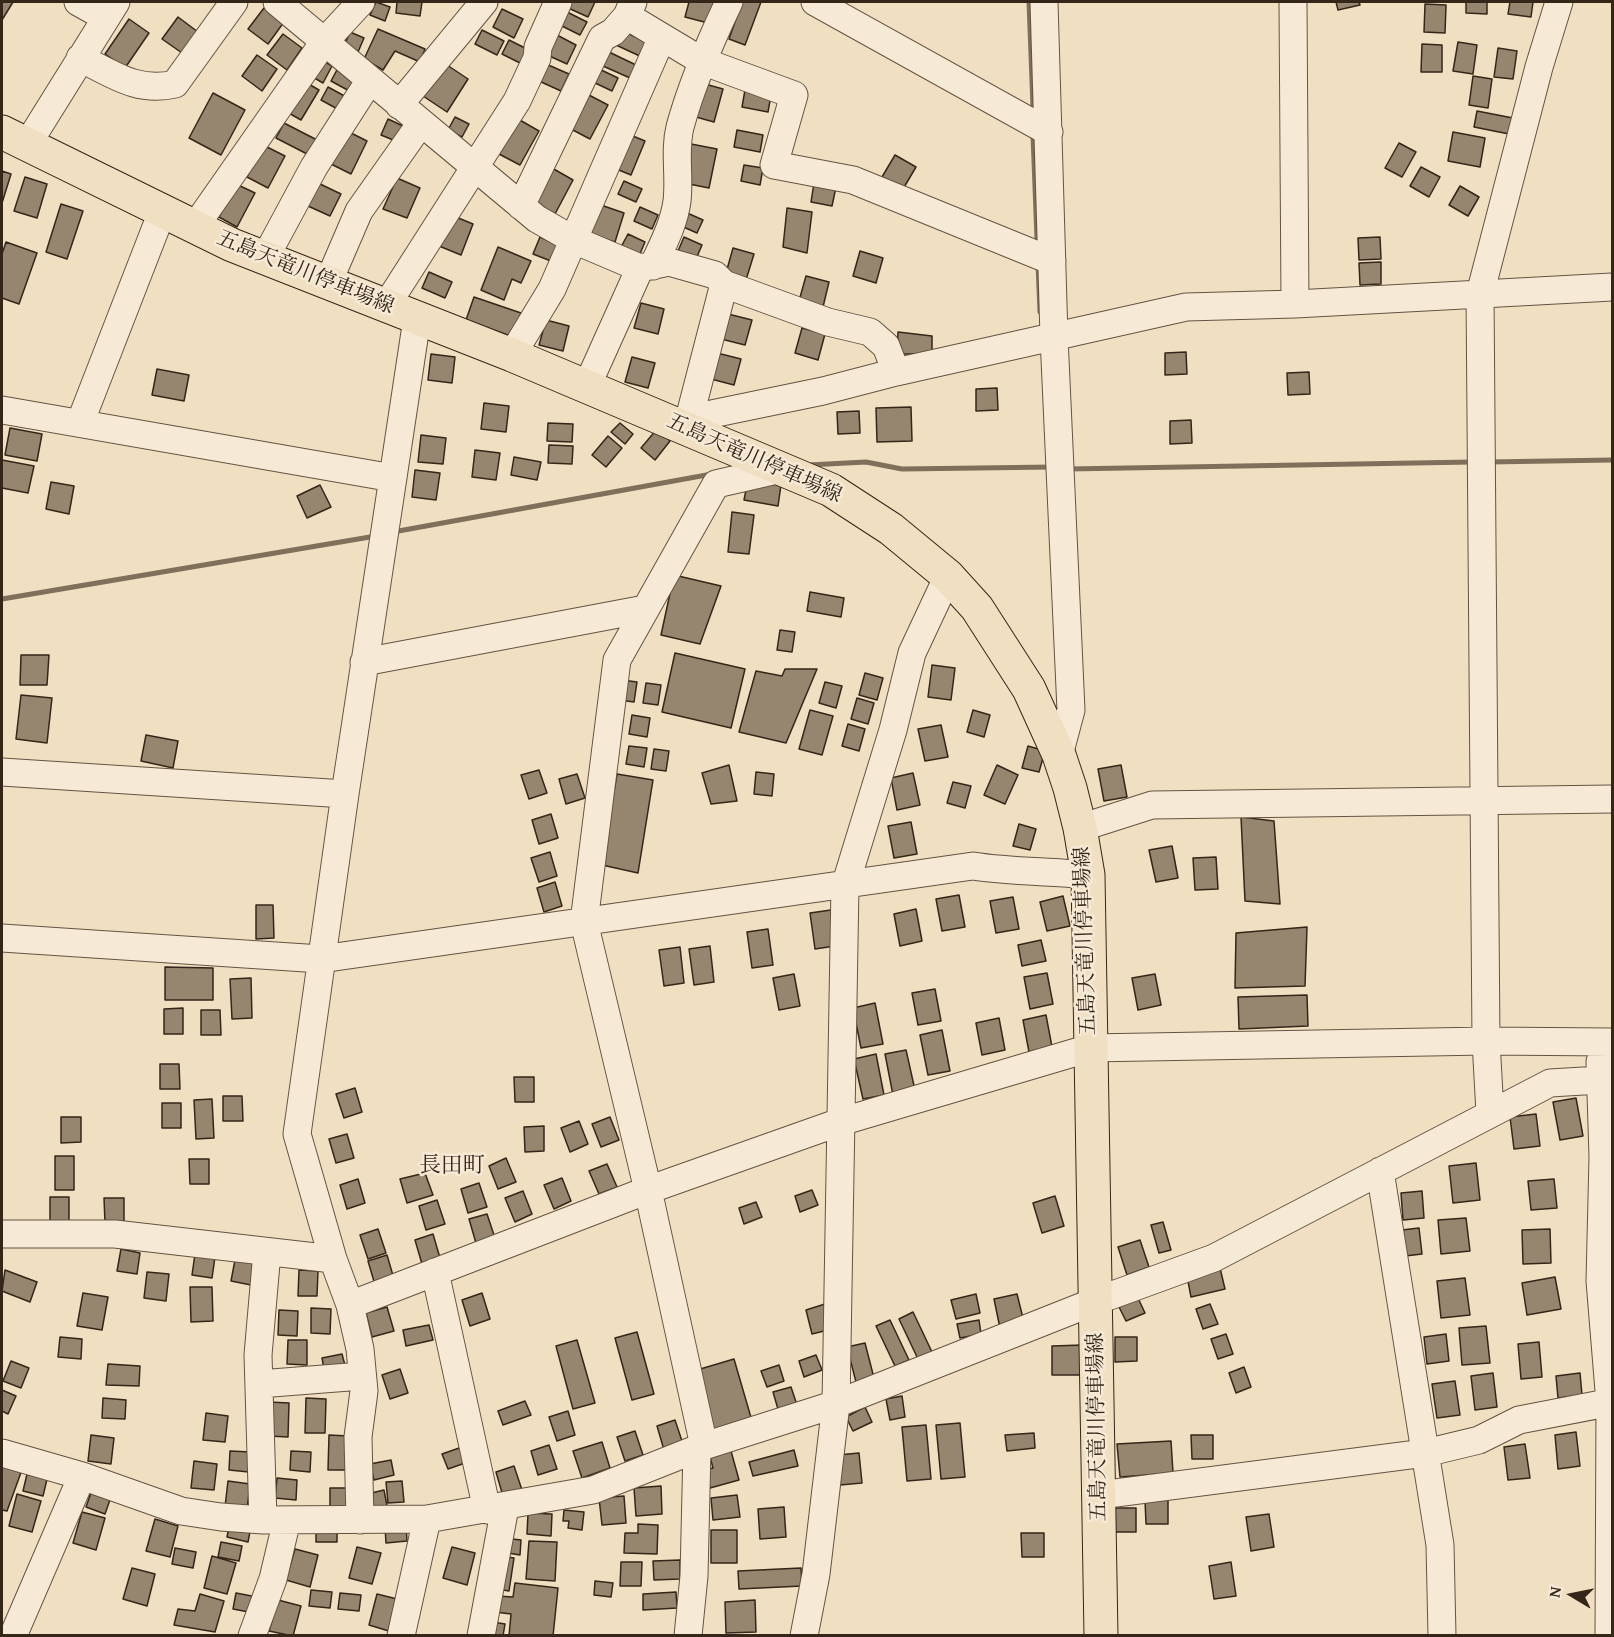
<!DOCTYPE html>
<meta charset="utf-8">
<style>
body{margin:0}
#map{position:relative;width:1614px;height:1637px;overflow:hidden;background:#f1dfc2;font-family:"Gentium Book Plus",serif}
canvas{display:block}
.frame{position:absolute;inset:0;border:3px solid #342618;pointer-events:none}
.north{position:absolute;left:1542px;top:1565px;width:60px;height:60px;-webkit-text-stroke:4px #f6ead7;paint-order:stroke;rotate:280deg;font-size:16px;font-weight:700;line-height:24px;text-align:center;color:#342618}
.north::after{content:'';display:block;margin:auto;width:21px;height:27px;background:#342618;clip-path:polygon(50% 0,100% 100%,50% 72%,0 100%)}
</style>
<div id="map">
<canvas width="1614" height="1637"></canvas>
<div class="frame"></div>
<div class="north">N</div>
</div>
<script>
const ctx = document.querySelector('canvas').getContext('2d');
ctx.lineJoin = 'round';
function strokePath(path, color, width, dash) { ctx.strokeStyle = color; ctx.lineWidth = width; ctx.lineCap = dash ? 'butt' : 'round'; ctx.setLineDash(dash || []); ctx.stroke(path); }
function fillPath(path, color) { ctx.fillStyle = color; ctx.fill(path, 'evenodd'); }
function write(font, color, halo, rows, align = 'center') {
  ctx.font = font + ' "Gentium Book Plus","Noto Serif JP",serif'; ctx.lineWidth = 5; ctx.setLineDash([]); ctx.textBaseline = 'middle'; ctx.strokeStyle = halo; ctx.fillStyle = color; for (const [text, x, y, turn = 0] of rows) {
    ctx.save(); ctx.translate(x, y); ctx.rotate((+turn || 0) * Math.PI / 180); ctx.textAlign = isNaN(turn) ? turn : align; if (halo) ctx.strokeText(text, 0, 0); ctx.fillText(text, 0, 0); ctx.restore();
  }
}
strokePath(new Path2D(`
 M1029,2l4,105
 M1033,135l4,104
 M1038,264l2,48
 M1488,462l124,-2
 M808,465l58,-3 36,7 151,-2
 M1068,469l404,-7
 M393,532l319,-58
 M2,599l374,-63`), '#7f6f5b', 5);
const building = new Path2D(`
 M2,2h11l-11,18z
 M376,2l14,5 -5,14 -15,-6z
 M397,2h25l-2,14 -24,-3z
 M568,2h27l-7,15 -22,-10z
 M689,2h25l-6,21 -23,-6z
 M742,2h19l-16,43 -16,-6z
 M1336,2h23l1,3 -22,5z
 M1466,2h21v12l-21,-1z
 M1510,2h23l-2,15 -23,-3z
 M1425,4l21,1 -1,28 -21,-1z
 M264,8l20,14 -16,22 -20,-15z
 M502,9l21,10 -9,19 -21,-11z
 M565,11l22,11 -7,13 -22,-11z
 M178,17l20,15 -16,21 -20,-14z
 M129,19l20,14 -24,35 -20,-14z
 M378,29l47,20 -5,13 -25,-11 -12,19 -19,-11z
 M482,30l22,11 -7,14 -22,-11z
 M623,31l27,13 -6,14 -28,-13z
 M350,32l14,6 -6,14 -14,-6z
 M283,34l19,14 -15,22 -20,-15z
 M555,34l21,11 -9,19 -22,-10z
 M509,40l22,11 -7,14 -22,-11z
 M1458,42l19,3 -4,29 -20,-3z
 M1422,44l20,1v27h-21z
 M1498,48l19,3 -4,28 -19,-2z
 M609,52l27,13 -6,13 -27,-12z
 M257,55l20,14 -15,22 -20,-15z
 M320,59l12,7 -9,17 -12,-7z
 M444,63l24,16 -21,33 -24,-16z
 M546,64l23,10 -8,17 -22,-10z
 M338,68l22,12 -7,13 -22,-12z
 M597,68l21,10 -6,13 -21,-10z
 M1473,76l19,3 -4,29 -19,-3z
 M305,82l14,8 -18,30 -14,-8z
 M705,84l18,5 -9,33 -18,-5z
 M328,87l22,12 -7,13 -22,-12z
 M745,90l26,5 -3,17 -26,-5z
 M213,93l32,17 -24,45 -32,-17z
 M587,94l21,11 -18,34 -21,-11z
 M1477,111l36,7 -4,16 -35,-7z
 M455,117l14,7 -7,13 -14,-7z
 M388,119l17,8 -7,15 -17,-7z
 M518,119l21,12 -19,34 -21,-11z
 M284,123l35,18 -8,15 -35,-18z
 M345,130l22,11 -16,33 -22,-11z
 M737,130l26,5 -3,17 -26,-5z
 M1453,132l32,6 -5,29 -32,-6z
 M628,134l17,7 -14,34 -17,-7z
 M1399,143l17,9 -14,25 -17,-9z
 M691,144l26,5 -8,39 -25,-5z
 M263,145l22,11 -17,32 -21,-11z
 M895,155l21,12 -13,22 -21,-12z
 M744,165l19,3 -3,17 -19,-4z
 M1421,167l19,10 -11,20 -19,-11z
 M552,168l21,12 -18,34 -22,-12z
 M2,171l9,3 -9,29z
 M25,177l22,7 -10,34 -23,-7z
 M397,178l23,10 -13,30 -24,-9z
 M624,181l18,8 -6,13 -18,-8z
 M318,183l23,11 -11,22 -22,-10z
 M814,183l22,4 -4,19 -21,-4z
 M236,184l19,9 -18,34 -18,-10z
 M1460,186l19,11 -11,19 -19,-11z
 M61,204l22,7 -16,48 -21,-7z
 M598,204l26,9 -9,29 -27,-8z
 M640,207l18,8 -6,14 -18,-8z
 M787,208l25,4 -5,41 -24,-6z
 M685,212l18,8 -6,13 -18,-8z
 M451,215l22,9 -12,31 -22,-9z
 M628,234l17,8 -6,14 -18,-9z
 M540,237l23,10 -7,16 -23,-9z
 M684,237l18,8 -6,14 -18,-8z
 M1380,237l1,22 -22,1 -1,-22z
 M6,242l31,11 -18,51 -17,-6v-44z
 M498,247l33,14 -10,22 -9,-4 -8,21 -23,-10z
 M733,248l21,6 -8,26 -20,-7z
 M860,251l23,7 -7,25 -23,-7z
 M1381,262v22l-21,1 -1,-22z
 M429,272l23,10 -7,16 -23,-10z
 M806,276l23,6 -6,25 -24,-6z
 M474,297l47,16 -8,24 -47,-17z
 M641,303l23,6 -6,25 -24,-6z
 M728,314l24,6 -7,25 -24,-6z
 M546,320l23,6 -6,25 -24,-6z
 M802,328l23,6 -7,26 -23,-7z
 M898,332l34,4v18h-35z
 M1186,352l1,22 -22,1v-22z
 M717,353l24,6 -7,26 -23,-6z
 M431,354l24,3 -3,26 -24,-3z
 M632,357l23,6 -7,25 -23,-6z
 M157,369l32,6 -5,26 -32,-6z
 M1309,372l1,22 -22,1 -1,-22z
 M997,388l1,22 -22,1v-22z
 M484,403l25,3 -3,26 -25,-3z
 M911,407l1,34 -35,1 -1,-34z
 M859,411l1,22 -22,1 -1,-22z
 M1191,420l1,23 -22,1v-23z
 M548,423l25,1 -1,18 -25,-1z
 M620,423l13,11 -8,10 -14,-12z
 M10,428l32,6 -5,27 -32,-6z
 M657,429l13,12 -15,19 -14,-12z
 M421,435l25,3 -3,26 -25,-2z
 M608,436l14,12 -16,19 -14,-12z
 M549,445l24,1 -1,18 -24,-1z
 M475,450l25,3 -4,27 -24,-3z
 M514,457l27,5 -4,18 -26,-5z
 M2,460l32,6 -6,27 -26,-5z
 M415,470l25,3 -4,27 -24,-3z
 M748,480l33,5 -3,21 -34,-6z
 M51,482l23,4 -5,28 -23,-5z
 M320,485l11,22 -24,11 -10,-22z
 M732,512l22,3 -5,39 -21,-2z
 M674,575l47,11 -21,58 -39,-9z
 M810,592l34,6 -3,19 -34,-6z
 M780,630l15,2 -3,20 -15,-2z
 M675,653l70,16 -14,59 -69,-16z
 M21,655h28l-2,30h-27z
 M932,665l23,3 -4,32 -23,-3z
 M785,669h32l-31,74 -47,-11 17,-61 26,5z
 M865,673l18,5 -6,22 -18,-5z
 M622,680l15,2 -3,20 -15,-2z
 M825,682l17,4 -6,22 -17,-5z
 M646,683l15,2 -3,20 -15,-2z
 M21,695l31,3 -5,45 -31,-4z
 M857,698l17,5 -6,21 -17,-5z
 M810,710l23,6 -11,39 -23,-6z
 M973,710l17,5 -6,22 -17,-5z
 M632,715l18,3 -3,19 -18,-3z
 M848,724l17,5 -6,22 -17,-5z
 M941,725l7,32 -23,4 -7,-32z
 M146,735l32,6 -5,27 -32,-7z
 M629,746l18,2 -3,19 -18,-3z
 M1028,746l17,5 -6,21 -17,-4z
 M654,749l15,2 -3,20 -15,-2z
 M729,765l8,36 -26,3 -9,-31z
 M997,765l21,10 -13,29 -21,-9z
 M1121,765l6,32 -23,4 -6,-32z
 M539,770l8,23 -18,6 -8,-24z
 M756,772l18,2 -2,22 -18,-2z
 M913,773l7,32 -23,5 -6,-32z
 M577,774l8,24 -19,6 -7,-25z
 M617,774l36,6 -15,93 -36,-8z
 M953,782l18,4 -6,22 -18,-5z
 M551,814l7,24 -19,6 -7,-24z
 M1241,817l33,4 6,83 -35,-3z
 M911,822l6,32 -23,4 -6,-32z
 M1019,824l17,5 -6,21 -17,-4z
 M1172,846l6,32 -22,4 -7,-32z
 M550,852l7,24 -18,6 -8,-24z
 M1216,857l2,32 -23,1 -2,-32z
 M555,882l7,24 -18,6 -7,-24z
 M959,895l6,32 -23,4 -6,-32z
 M1063,896l7,30 -23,5 -7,-29z
 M1013,897l6,32 -23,4 -6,-32z
 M256,905h17l1,33 -18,1z
 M916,909l6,32 -22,5 -6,-32z
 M831,910l4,36 -20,3 -5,-36z
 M1307,927l-2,59 -70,2 1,-55z
 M768,929l5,36 -21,3 -5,-36z
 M1041,940l5,21 -24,5 -4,-21z
 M710,946l4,36 -20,3 -5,-36z
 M680,947l4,36 -20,3 -5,-36z
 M165,967l48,1v32h-48z
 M1047,973l6,31 -23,5 -6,-32z
 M794,974l6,32 -21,4 -6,-32z
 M1155,974l6,31 -23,5 -6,-32z
 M251,978l1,40 -20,1 -2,-40z
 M935,989l6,32 -23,4 -6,-32z
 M1307,995l1,31 -69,3 -1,-32z
 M875,1003l8,41 -22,4 -8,-40z
 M183,1008v26h-19v-25z
 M201,1010h19l1,25h-20z
 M1046,1015l6,32 -23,5 -6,-32z
 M999,1018l6,32 -23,5 -6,-32z
 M942,1030l8,41 -22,4 -8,-40z
 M906,1050l9,40 -22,5 -8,-41z
 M876,1054l8,41 -21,4 -9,-40z
 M160,1064h19l1,25h-20z
 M514,1077h20v25h-19z
 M355,1088l7,24 -18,6 -8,-24z
 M223,1096h19l1,25h-20z
 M1576,1098l7,38 -23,4 -7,-38z
 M212,1099l2,39 -18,1 -2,-39z
 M162,1103h19v25h-19z
 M1536,1114l4,32 -26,3 -4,-32z
 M61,1117h20v25l-20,1z
 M610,1117l9,23 -18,7 -9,-23z
 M579,1121l9,23 -18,8 -9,-24z
 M544,1126v25l-19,1 -1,-25z
 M347,1134l7,24 -18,5 -7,-24z
 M55,1156h19v34h-19z
 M506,1158l10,24 -18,7 -9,-23z
 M189,1159h20v25h-19z
 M1476,1163l4,37 -27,3 -4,-37z
 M607,1164l10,23 -18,7 -10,-23z
 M425,1173l8,22 -26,8 -7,-24z
 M562,1178l9,23 -17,8 -10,-24z
 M358,1179l7,24 -18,6 -7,-24z
 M1554,1179l3,29 -26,2 -3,-29z
 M479,1183l8,24 -19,6 -7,-24z
 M812,1190l6,15 -18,7 -5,-16z
 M523,1191l9,23 -17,8 -10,-24z
 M1422,1191l2,27 -21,2 -2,-27z
 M1055,1196l9,30 -22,7 -9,-30z
 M50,1197h19v25l-19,1z
 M104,1198h20v25h-19z
 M437,1200l8,24 -19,6 -7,-24z
 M756,1202l6,15 -18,7 -5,-16z
 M487,1214l8,24 -19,5 -7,-24z
 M1466,1218l4,33 -29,3 -3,-34z
 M1163,1222l8,28 -12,3 -8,-28z
 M1419,1228l3,26 -17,2 -3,-26z
 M378,1229l8,24 -18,6 -8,-24z
 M1550,1229l1,34 -28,1 -1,-34z
 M433,1234l7,24 -18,6 -7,-24z
 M1140,1240l9,27 -22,8 -9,-28z
 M121,1249l19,4 -3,21 -20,-3z
 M195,1254l20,3 -3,21 -20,-3z
 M387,1255l7,24 -19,6 -7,-24z
 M235,1260l20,3 -4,22 -20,-4z
 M1220,1268l5,21 -34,8 -4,-21z
 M5,1270l32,12 -7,20 -28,-11z
 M299,1270l19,1 -1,25h-19z
 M147,1272l22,2 -3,27 -22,-3z
 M1555,1277l6,32 -34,6 -5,-32z
 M1465,1278l5,37 -29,3 -4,-37z
 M190,1287h22l1,34 -22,1z
 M83,1293l25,4 -6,33 -25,-4z
 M482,1293l8,26 -20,7 -8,-26z
 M976,1294l4,19 -24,6 -5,-19z
 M1017,1294l7,28 -24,6 -6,-29z
 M1138,1298l7,15 -19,8 -7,-14z
 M825,1304l7,25 -20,5 -6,-24z
 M1210,1304l8,20 -15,5 -7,-20z
 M387,1307l7,24 -22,6 -6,-24z
 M311,1308l20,1 -1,25 -19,-1z
 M279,1310l19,1 -1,25 -19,-1z
 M913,1312l19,40 -14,7 -19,-40z
 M890,1320l19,40 -14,6 -19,-40z
 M979,1320l2,14 -21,4 -3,-14z
 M429,1325l4,15 -27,6 -3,-16z
 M1486,1326l4,37 -28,2 -3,-37z
 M637,1332l17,62 -22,6 -17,-62z
 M1226,1334l7,20 -15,5 -7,-20z
 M1446,1334l3,27 -22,3 -3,-27z
 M60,1337l22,2 -1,20 -23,-2z
 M1115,1337h22v24l-22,1z
 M288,1340h19v25l-20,-1z
 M577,1340l18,63 -22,6 -17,-63z
 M1539,1342l3,35 -21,2 -3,-35z
 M865,1343l9,35 -18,4 -9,-35z
 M1083,1345l1,30h-32v-29z
 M342,1354l4,15 -21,5 -3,-16z
 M816,1355l6,15 -18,7 -5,-16z
 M734,1359l18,62 -37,11 -18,-62z
 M11,1361l18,7 -8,20 -18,-7z
 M108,1364l32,2 -1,20 -33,-1z
 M779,1365l5,16 -17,6 -6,-16z
 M1244,1367l7,20 -15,6 -7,-20z
 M400,1369l8,24 -18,6 -8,-24z
 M1493,1373l4,34 -22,3 -4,-34z
 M1580,1373l2,22 -24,3 -2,-22z
 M1455,1381l5,34 -23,3 -5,-34z
 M791,1387l8,24 -19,5 -7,-24z
 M2,1390l14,6 -8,18 -6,-3z
 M902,1396l3,21 -15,3 -4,-21z
 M103,1398l23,2 -1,19 -23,-1z
 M306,1398l20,1 -1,34h-20z
 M525,1401l6,14 -28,10 -5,-14z
 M269,1402l20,1 -1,34 -19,-1z
 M865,1407l7,15 -19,9 -7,-14z
 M568,1411l7,24 -18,6 -8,-24z
 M206,1413l22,3 -3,26 -22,-2z
 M675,1420l8,24 -19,6 -7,-24z
 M960,1423l5,54 -24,2 -5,-54z
 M926,1425l5,54 -24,2 -5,-54z
 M635,1431l8,24 -18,6 -8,-24z
 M1576,1432l4,34 -22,3 -3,-34z
 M1034,1433l1,15 -28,3 -2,-16z
 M91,1435l23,3 -3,26 -23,-3z
 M329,1435l19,1v34h-20z
 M1191,1435h22v24h-21z
 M1171,1441l2,32 -53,4 -3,-33z
 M602,1442l8,26 -28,10 -9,-27z
 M1525,1444l5,34 -22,2 -4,-33z
 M549,1445l8,24 -19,6 -7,-24z
 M462,1447l6,15 -20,7 -6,-15z
 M794,1450l4,16 -45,10 -4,-14z
 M230,1451l21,1 -2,20 -20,-2z
 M291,1451l20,1 -1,20 -20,-2z
 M731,1451l8,29 -29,8 -5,-18 8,-2 -3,-11z
 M859,1453l3,30 -22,2 -2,-30z
 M2,1460l21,7 -16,44 -5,-1z
 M391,1460l3,15 -20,5 -4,-16z
 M194,1461l23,3 -3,26 -23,-2z
 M514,1466l8,24 -19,6 -7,-24z
 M28,1470l20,5 -5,21 -20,-5z
 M277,1478l20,2 -1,20 -21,-2z
 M228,1481l22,3 -3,26 -22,-3z
 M402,1481l2,21 -16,1 -2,-21z
 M661,1486l1,28 -26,2 -2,-28z
 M93,1487l19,7 -7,20 -19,-7z
 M330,1488h20v26l-20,-1z
 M384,1490l3,16 -21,4 -3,-15z
 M17,1494l24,7 -9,31 -23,-6z
 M737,1495l3,22 -27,3 -2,-22z
 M624,1496l2,27 -24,2 -3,-27z
 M1145,1500h23v24h-22z
 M784,1507l2,30 -26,2 -2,-30z
 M1114,1508h22v24h-22z
 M564,1510l20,2 -2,18 -14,-2 1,-7h-6z
 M82,1512l23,6 -9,32 -23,-7z
 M528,1513l24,1 -1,22 -24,-2z
 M1269,1514l5,33 -23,4 -5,-34z
 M155,1519l23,7 -8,31 -24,-6z
 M230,1522l21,4 -3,16 -21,-5z
 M638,1524l20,1 -1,29 -33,-1 1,-20h13z
 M406,1525l1,16 -21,2 -1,-16z
 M316,1526h21v16h-21z
 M711,1530h26v33h-26z
 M1021,1533h23v24h-22z
 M504,1538l17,2 -1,15 -18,-3z
 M529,1541l28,1 -2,39 -29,-2z
 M221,1542l21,4 -3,15 -21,-4z
 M357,1547l24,6 -9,31 -23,-6z
 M452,1547l23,6 -8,32 -24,-7z
 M175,1548l21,4 -3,16 -21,-4z
 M295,1549l23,6 -8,32 -24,-7z
 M212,1556l24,7 -9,31 -23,-6z
 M501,1556l13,2 -5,33 -12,-2z
 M680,1560v19l-26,1 -1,-19z
 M621,1562h21l-1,24h-21z
 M1231,1562l5,34 -22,3 -5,-33z
 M132,1568l23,6 -8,32 -24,-7z
 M801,1568l1,18 -63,3 -1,-18z
 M595,1581l18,2 -2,14 -17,-2z
 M515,1583l43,5 -5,48h-44l2,-22 -16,-2 2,-16 16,1z
 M311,1590l21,2 -2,16 -21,-2z
 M676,1592l1,16 -34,2v-16z
 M236,1593l21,4 -3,16 -21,-4z
 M340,1593l21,2 -2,16 -21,-2z
 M200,1594l24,7 -9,31 -41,-7 4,-16 17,2z
 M377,1594l24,6 -9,32 -23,-7z
 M278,1600l23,6 -8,30 -24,-5z
 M755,1600l1,32 -30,1 -1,-31z
 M487,1621l18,3 -2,12h-19z`);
fillPath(building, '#968670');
strokePath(building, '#342618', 1.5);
const minor = new Path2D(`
 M78,2l27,15
 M277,2l260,217 37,21 66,28 29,-6 46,13 9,9 104,38 42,10 16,14 10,26
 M633,2l-6,14 75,45 92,34 -20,70 79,15 199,81
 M815,2l234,130
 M1044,2l10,335 17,373 -12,45
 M1293,2l2,302
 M80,58c33,16 57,35 95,26l59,-82
 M399,105l85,-103
 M27,145l89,-143
 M521,206l81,-168 11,-6 14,-16
 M194,228l130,-186 37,-40
 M265,258l49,-91 56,-87
 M653,266c10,-22 21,-42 24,-65 3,-25 -3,-50 3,-74 12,-44 30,-85 49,-125
 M328,283l31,-72 62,-88
 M386,306l131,-205 20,-43 1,-11 20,-45
 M512,355l40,-66 110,-252
 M587,386l53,-118
 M2,410l391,68
 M689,419l35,-135
 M673,422l150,-31 73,-19 290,-65 109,-3 317,-17
 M80,423l82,-211
 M364,662l281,-53
 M2,772l343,22
 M1080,828l72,-23 460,-6
 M2,938l319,21 652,-93c38,6 76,5 115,9
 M1600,1062l3,95 -3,124 10,122 -1,233
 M1490,1113l-4,-72 -6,-747 59,-227 20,-65
 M1380,1171l60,374 2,91
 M2,1234h113l218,25
 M435,1272l52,238
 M350,1305l298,-115 192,-68 250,-74 396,-7 126,1
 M259,1384l103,-8
 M704,1446l-56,-256 -64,-268 33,-262 99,-176 65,-15
 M2,1453l80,23 99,35 40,6 42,3 164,-1 166,-29 111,-44 132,-42 260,-103 118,-43 336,-175 50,-3
 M1100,1495l325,-42 54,-13 40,-20 93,-18
 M263,1520l-5,-165 9,-103
 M360,1520l-2,-83 6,-46 -4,-42 -10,-44 -17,-46 -36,-125 48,-340 72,-475
 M13,1636l69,-160
 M252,1636l21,-57 14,-59
 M401,1636l26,-117
 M481,1636l24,-129
 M688,1636l6,-60 3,-127
 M804,1636l12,-62 20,-170 9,-518 48,-156 19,-77 36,-77`);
const major = new Path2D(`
 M2,132l230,113 280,110 319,135 60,39 57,47 29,32 52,81 30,66 11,33 10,40 8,47 13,761`);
strokePath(minor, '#635442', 29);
strokePath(major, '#342618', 35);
strokePath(minor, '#f6ead7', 27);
strokePath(major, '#f1dfc2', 33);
write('21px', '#342618', '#f6ead7', [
 ["五島天竜川停車場線",305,273,22],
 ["五島天竜川停車場線",754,459,24],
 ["五島天竜川停車場線",1086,941,-92],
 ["五島天竜川停車場線",1098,1427,-91]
]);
write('22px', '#342618', '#f6ead7', [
 ["長田町",452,1166]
]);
</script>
